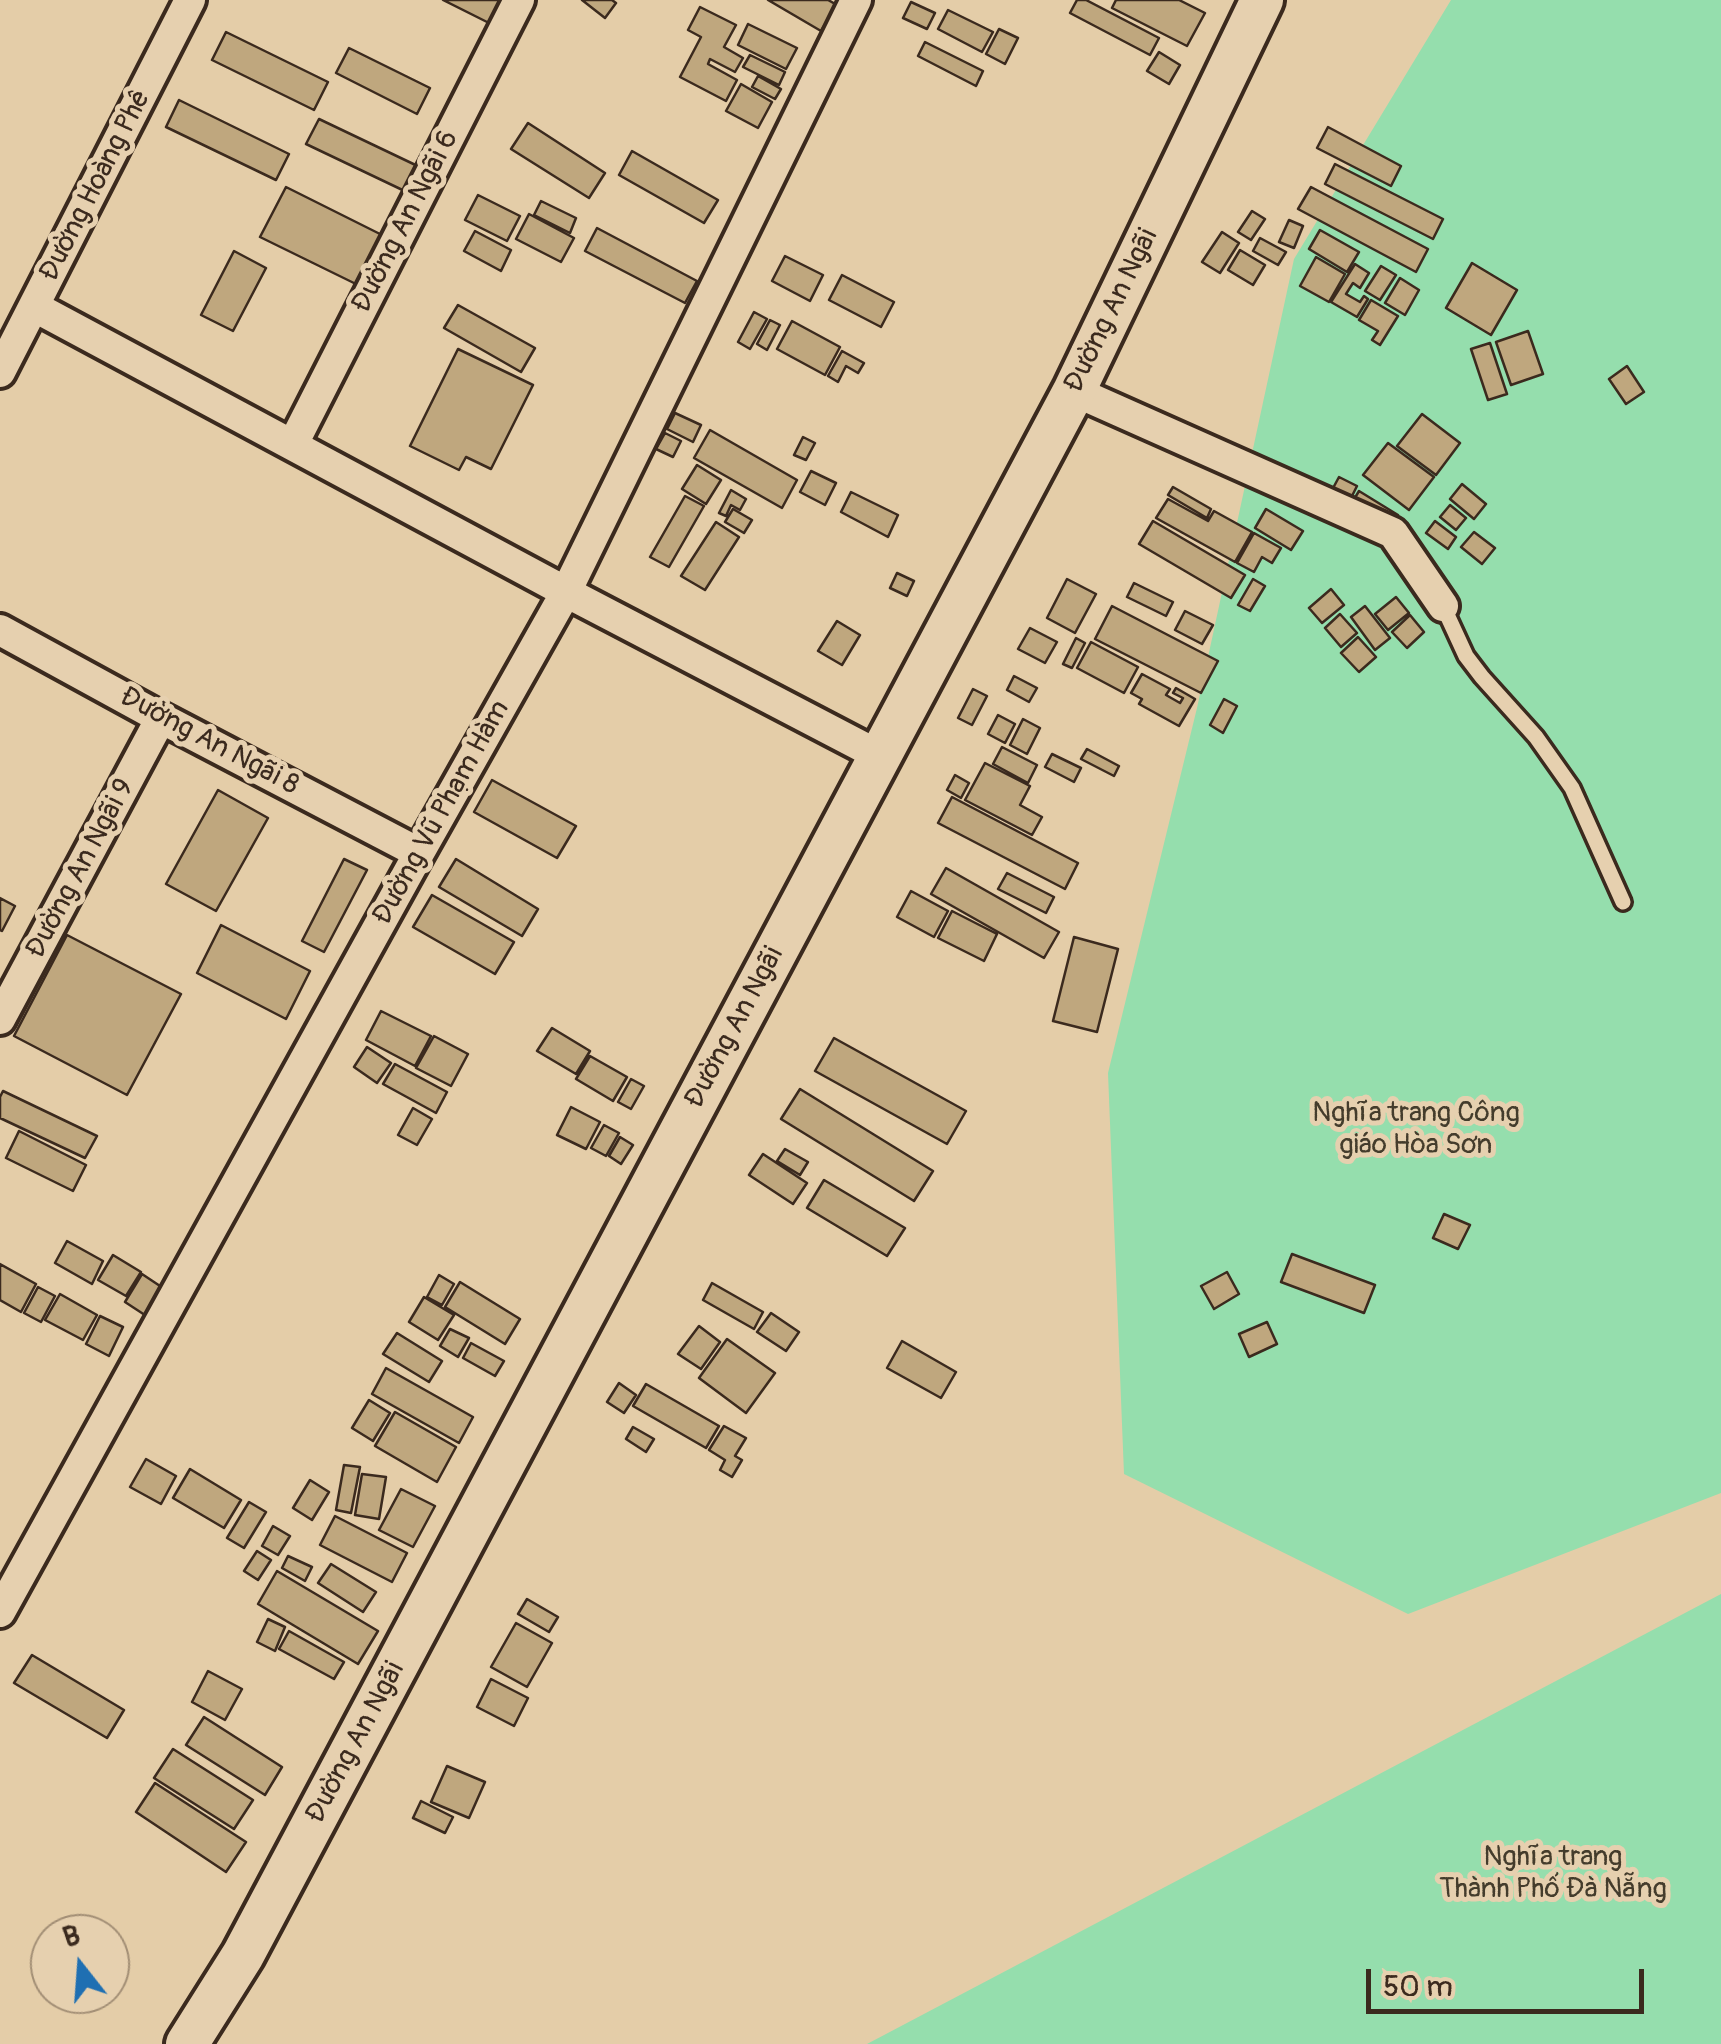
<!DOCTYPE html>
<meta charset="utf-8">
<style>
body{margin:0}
#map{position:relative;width:1721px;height:2044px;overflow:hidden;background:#e4cda8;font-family:Pangolin,sans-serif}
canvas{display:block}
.north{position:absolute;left:30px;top:1914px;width:100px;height:100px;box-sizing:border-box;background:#e6d0af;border:2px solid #a28e75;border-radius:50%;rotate:343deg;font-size:28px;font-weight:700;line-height:40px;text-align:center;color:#3b2a1e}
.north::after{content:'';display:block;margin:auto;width:35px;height:45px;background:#1f6fb2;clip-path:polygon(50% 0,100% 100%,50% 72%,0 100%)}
.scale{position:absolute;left:1366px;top:1969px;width:278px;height:45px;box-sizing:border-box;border:5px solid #3b2a1e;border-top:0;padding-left:12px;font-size:30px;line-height:35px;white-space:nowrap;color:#3b2a1e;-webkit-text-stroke:8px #e6d0af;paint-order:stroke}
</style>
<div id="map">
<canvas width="1721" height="2044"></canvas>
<div class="north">B</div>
<div class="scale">50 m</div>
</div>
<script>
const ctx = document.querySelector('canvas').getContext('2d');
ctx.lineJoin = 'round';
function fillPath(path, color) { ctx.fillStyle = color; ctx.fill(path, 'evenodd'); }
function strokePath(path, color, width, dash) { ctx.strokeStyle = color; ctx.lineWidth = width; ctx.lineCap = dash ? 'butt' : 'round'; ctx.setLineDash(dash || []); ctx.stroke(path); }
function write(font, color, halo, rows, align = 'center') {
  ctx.font = font + ' Pangolin,sans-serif'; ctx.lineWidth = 10; ctx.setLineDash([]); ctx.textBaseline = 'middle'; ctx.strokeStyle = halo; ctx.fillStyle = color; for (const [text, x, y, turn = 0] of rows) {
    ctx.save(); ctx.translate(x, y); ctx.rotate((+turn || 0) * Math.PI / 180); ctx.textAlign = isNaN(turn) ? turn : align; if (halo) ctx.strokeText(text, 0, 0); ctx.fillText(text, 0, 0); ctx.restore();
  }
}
fillPath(new Path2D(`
 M1451,0h270v1493l-313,121 -284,-140 -16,-401 89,-365 97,-449z
 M1721,1594v450h-854z`), '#95dead');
const building = new Path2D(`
 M443,0h63l-13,25z
 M582,0h30l4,3 -11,15z
 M768,0h60l9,5 -16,26z
 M1077,0h9l73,38 -9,17 -80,-42z
 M1116,0h63l26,13 -18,33 -75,-38z
 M911,2l24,11 -8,16 -24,-11z
 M700,7l36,18 -12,22 19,11 -8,14 -25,-13 -2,5 29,16 -11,21 -46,-24 21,-40 -13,-7z
 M948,10l45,22 -11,20 -44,-23z
 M748,24l49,24 -11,21 -48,-24z
 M999,29l19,9 -13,26 -19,-10z
 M226,32l102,50 -14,28 -102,-50z
 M925,42l58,29 -7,15 -58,-30z
 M349,48l81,40 -13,26 -81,-41z
 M1159,52l21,13 -11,19 -22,-13z
 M750,55l35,17 -6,13 -36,-18z
 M758,76l23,13 -6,10 -23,-12z
 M741,84l31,18 -14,26 -32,-17z
 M179,100l110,54 -13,26 -110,-53z
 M319,119l107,51 -13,25 -107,-51z
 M528,123l77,50 -16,25 -78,-49z
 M1328,127l73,39 -10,20 -74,-38z
 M632,151l86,49 -14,23 -85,-48z
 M1335,164l108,55 -10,20 -108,-55z
 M286,187l100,50 -26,49 -100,-49z
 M1311,187l117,62 -12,23 -118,-63z
 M478,195l42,21 -13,25 -42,-21z
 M541,201l35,17 -6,15 -36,-18z
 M1252,211l13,8 -14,21 -13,-8z
 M529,214l45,24 -13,24 -45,-23z
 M1289,220l14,6 -9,22 -15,-6z
 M597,228l100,53 -12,22 -100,-52z
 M1320,230l39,22 -12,20 -38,-23z
 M475,231l36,19 -10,21 -37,-20z
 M1222,232l17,11 -19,30 -18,-11z
 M1260,238l26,14 -8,13 -25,-14z
 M1240,250l25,15 -12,20 -25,-15z
 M234,251l32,17 -33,63 -32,-16z
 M785,256l38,19 -13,26 -38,-20z
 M1316,257l29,17 -16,28 -29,-16z
 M1472,263l45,27 -26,45 -45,-27z
 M1355,264l14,9 -9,15 -7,-5 -7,11 14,8 4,-6 4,3 -11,18 -26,-15z
 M1381,266l15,9 -16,25 -15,-9z
 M842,275l52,27 -13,25 -52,-27z
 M1400,278l19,12 -14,25 -20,-12z
 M1371,300l27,16 -18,29 -8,-5 6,-9 -19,-11z
 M458,305l77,43 -14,24 -77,-44z
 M754,312l13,7 -17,30 -12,-7z
 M770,320l10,5 -13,25 -10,-6z
 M792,321l48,26 -15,28 -48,-26z
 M1528,331l15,43 -32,11 -15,-43z
 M1490,343l17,51 -19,6 -17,-51z
 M458,349l75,36 -42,84 -25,-12 -7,13 -49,-24z
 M842,351l22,12 -6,10 -12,-7 -8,16 -10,-6z
 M1627,366l17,26 -18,12 -17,-25z
 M675,413l26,12 -8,17 -26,-13z
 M1422,414l38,29 -24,32 -39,-29z
 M710,430l87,50 -15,28 -88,-50z
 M665,433l16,8 -8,16 -17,-8z
 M803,437l12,6 -9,17 -12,-5z
 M1388,443l46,34 -25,33 -46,-35z
 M697,465l24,15 -15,24 -24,-15z
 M811,471l25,12 -11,22 -25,-13z
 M1339,477l18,9 -7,14 -18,-10z
 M1462,484l24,20 -12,15 -24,-20z
 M1173,487l38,22 -4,9 -39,-23z
 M731,490l15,9 -6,11 -9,-5 -5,11 -7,-3z
 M1359,491l39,24 -7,11 -38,-25z
 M851,492l47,23 -10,22 -47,-25z
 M685,496l19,10 -35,61 -19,-10z
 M1168,499l40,22 6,-10 38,21 -17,30 -79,-44z
 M1450,505l16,13 -10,12 -16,-13z
 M733,509l19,11 -8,13 -19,-11z
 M1266,509l37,22 -12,19 -36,-22z
 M1153,521l92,54 -14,23 -92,-54z
 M1435,521l21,16 -8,12 -22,-16z
 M716,522l23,15 -34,53 -24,-14z
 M1474,532l21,16 -13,16 -21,-17z
 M1254,533l27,15 -9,15 -10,-6 -8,15 -17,-9z
 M897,573l17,8 -7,15 -17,-8z
 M1067,579l29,15 -21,39 -28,-15z
 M1253,579l12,7 -15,25 -12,-6z
 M1134,583l39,19 -7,14 -39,-19z
 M1331,589l13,16 -22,18 -13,-15z
 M1396,597l13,16 -21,17 -13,-16z
 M1112,606l106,55 -17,32 -106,-54z
 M1365,606l25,32 -15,12 -24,-33z
 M1185,611l28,14 -11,19 -27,-14z
 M1340,614l17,19 -16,14 -16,-19z
 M1410,615l14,17 -17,16 -15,-16z
 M837,621l23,14 -18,30 -24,-14z
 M1030,628l27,14 -12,21 -27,-14z
 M1358,637l18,20 -17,15 -18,-19z
 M1076,638l9,5 -13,25 -9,-4z
 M1091,642l47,25 -14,26 -47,-25z
 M1142,674l28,15 -4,6 14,8 3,-5 -10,-5 3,-5 19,11 -16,27 -40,-22 3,-5 -11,-6z
 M1014,676l23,12 -8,14 -22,-12z
 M973,689l14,7 -15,29 -14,-7z
 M1224,699l13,7 -14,27 -13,-8z
 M998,715l17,9 -10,19 -17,-9z
 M1023,719l17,9 -13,26 -17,-9z
 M1002,747l35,18 -9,18 -35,-19z
 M1087,749l32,17 -5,10 -33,-17z
 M1052,754l29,14 -7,14 -29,-15z
 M985,763l45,23 -10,19 22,12 -10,18 -67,-35z
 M955,775l14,8 -8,15 -14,-8z
 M492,780l84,46 -19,32 -83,-46z
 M218,790l50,28 -52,93 -50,-27z
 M952,797l126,66 -13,26 -127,-66z
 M344,859l23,11 -43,82 -22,-11z
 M456,859l82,50 -16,27 -83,-49z
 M946,868l113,64 -15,26 -113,-64z
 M1007,873l47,24 -8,16 -48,-24z
 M911,891l37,20 -14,26 -37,-20z
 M432,895l82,47 -19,32 -82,-47z
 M0,898l15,8 -13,25 -2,-1z
 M952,911l45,23 -13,27 -46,-23z
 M221,925l89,46 -24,48 -89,-46z
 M67,935l114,59 -54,101 -113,-59z
 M1074,937l44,12 -21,83 -44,-11z
 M381,1011l50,25 -16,30 -49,-26z
 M552,1028l38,23 -14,23 -39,-23z
 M434,1036l34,18 -17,32 -35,-18z
 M834,1038l132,73 -19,33 -132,-73z
 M367,1047l24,16 -14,20 -23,-16z
 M590,1056l37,21 -14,24 -37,-22z
 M395,1064l52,28 -11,21 -53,-29z
 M631,1079l13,7 -13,23 -13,-7z
 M800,1089l133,82 -19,30 -133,-82z
 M3,1091l94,45 -12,22 -85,-40v-21z
 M571,1107l29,15 -14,27 -29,-14z
 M413,1108l19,11 -15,26 -19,-10z
 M604,1125l15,8 -13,23 -15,-8z
 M19,1131l67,34 -13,26 -67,-33z
 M620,1137l13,8 -12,19 -12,-8z
 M785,1149l23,13 -8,13 -23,-14z
 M763,1154l44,29 -14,21 -44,-29z
 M824,1180l81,48 -18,28 -80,-48z
 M1444,1214l26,11 -12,24 -25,-11z
 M67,1241l36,20 -11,23 -37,-21z
 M1292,1254l83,31 -11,28 -83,-31z
 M113,1255l28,17 -15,24 -28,-16z
 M0,1264l36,20 -15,28 -21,-12z
 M1227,1272l12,22 -25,15 -13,-23z
 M142,1274l30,20 -18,27 -29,-19z
 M439,1275l15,9 -12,21 -15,-8z
 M460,1282l60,37 -15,25 -60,-37z
 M712,1283l51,29 -9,17 -51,-29z
 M38,1287l17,9 -14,26 -17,-9z
 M60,1294l37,21 -14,25 -38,-20z
 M424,1297l30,18 -16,25 -29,-18z
 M771,1313l28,19 -13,19 -29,-19z
 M100,1316l23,11 -14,29 -23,-12z
 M1267,1322l10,22 -28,13 -10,-23z
 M699,1326l21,16 -19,27 -23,-15z
 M450,1329l19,9 -11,19 -18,-11z
 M397,1333l45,28 -13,21 -46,-28z
 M727,1339l48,34 -29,40 -47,-35z
 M902,1341l54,31 -15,26 -54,-30z
 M471,1343l33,18 -9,15 -32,-18z
 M386,1368l87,49 -14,26 -87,-49z
 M619,1383l17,12 -12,18 -17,-11z
 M646,1384l73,42 -13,22 -73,-42z
 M369,1400l21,13 -17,28 -21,-13z
 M395,1412l61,35 -19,35 -62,-36z
 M724,1426l22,12 -11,18 7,4 -10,17 -12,-7 5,-10 -16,-10z
 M633,1427l21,12 -8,13 -20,-13z
 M146,1459l30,17 -15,28 -31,-17z
 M344,1465l16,2 -9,46 -15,-3z
 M190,1469l51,31 -17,28 -51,-30z
 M362,1474l24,3 -7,42 -24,-4z
 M310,1480l19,12 -17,28 -19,-12z
 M401,1489l34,17 -22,41 -34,-17z
 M249,1502l17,10 -22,36 -17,-10z
 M335,1516l72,37 -15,29 -72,-37z
 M273,1526l17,10 -12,19 -16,-9z
 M257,1551l14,9 -13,20 -14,-9z
 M288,1556l24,11 -7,14 -23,-13z
 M331,1564l45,28 -13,20 -45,-29z
 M277,1571l101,60 -20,33 -100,-60z
 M527,1599l31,18 -9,15 -31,-18z
 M268,1619l17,8 -10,24 -18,-9z
 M516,1623l36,20 -25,44 -36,-20z
 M289,1631l55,31 -10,17 -55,-30z
 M32,1655l92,55 -17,28 -93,-55z
 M208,1671l34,18 -17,31 -33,-18z
 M491,1679l37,19 -14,28 -37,-19z
 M204,1717l78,50 -17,28 -79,-50z
 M173,1749l80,51 -19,29 -80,-51z
 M447,1766l38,16 -16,36 -38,-16z
 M155,1783l91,59 -20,30 -90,-60z
 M421,1801l32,16 -8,16 -32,-15z`);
fillPath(building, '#bfa77e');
strokePath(building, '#3b2a1e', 2.5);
const service = new Path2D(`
 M1443,606l23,50 16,21 54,60 36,51 51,114`);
const minor = new Path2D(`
 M35,307l531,285 314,164
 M0,372l190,-372
 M1074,391l319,142 50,73
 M293,444l226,-444
 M0,630l161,88 258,135
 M0,1019l161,-301
 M0,1612l419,-759 147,-261 290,-592`);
const secondary = new Path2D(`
 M187,2044l56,-89 831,-1564 188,-391`);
strokePath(service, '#3b2a1e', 22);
strokePath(minor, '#3b2a1e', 38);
strokePath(secondary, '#3b2a1e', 50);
strokePath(service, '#e6d0af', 15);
strokePath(minor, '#e6d0af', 30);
strokePath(secondary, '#e6d0af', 42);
write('28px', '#3b2a1e', '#e6d0af', [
 ["Đường Hoàng Phê",96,186,-63],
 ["Đường An Ngãi 6",406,222,-63],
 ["Đường An Ngãi",1112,311,-64],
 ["Đường An Ngãi 8",209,742,28],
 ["Đường Vũ Phạm Hàm",442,813,-61],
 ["Đường An Ngãi 9",81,869,-62],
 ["Đường An Ngãi",735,1028,-62],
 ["Đường An Ngãi",356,1743,-62]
]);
write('28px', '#443c2c', '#e6d0af', [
 ["Nghĩa trang Công",1416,1114],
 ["giáo Hòa Sơn",1416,1146],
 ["Nghĩa trang",1553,1858],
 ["Thành Phố Đà Nẵng",1553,1890]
]);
</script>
